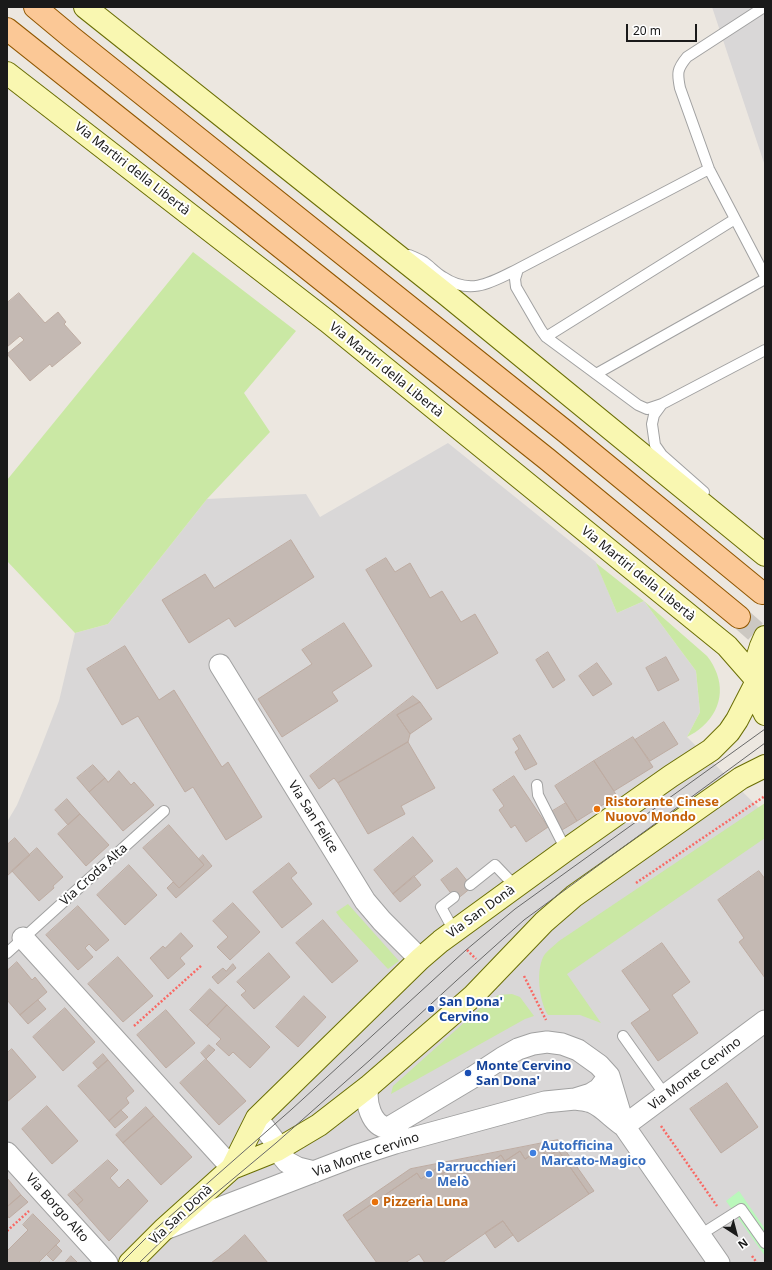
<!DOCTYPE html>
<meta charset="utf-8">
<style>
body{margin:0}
#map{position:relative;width:772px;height:1270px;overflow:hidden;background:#ece7e0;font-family:"Noto Sans",sans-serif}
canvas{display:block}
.frame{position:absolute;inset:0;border:8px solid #1a1a1a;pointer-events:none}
.north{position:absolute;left:716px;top:1214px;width:40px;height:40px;-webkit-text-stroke:3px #fff;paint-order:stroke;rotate:144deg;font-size:11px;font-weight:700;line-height:16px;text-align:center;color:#1a1a1a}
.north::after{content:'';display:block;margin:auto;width:14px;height:18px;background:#1a1a1a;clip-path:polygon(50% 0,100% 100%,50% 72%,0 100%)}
.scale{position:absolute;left:626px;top:24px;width:71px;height:18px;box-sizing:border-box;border:2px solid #1a1a1a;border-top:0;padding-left:5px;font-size:12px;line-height:14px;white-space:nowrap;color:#1a1a1a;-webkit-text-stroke:3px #fff;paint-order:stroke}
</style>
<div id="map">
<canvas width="772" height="1270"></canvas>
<div class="frame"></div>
<div class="north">N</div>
<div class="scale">20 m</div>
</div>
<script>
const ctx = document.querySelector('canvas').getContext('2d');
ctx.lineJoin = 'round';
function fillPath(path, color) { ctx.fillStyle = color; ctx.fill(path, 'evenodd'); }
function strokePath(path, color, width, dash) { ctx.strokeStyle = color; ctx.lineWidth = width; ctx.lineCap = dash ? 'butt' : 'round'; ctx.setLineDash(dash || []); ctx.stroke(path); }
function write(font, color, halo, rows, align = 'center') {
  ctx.font = font + ' "Noto Sans",sans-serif'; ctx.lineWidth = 4; ctx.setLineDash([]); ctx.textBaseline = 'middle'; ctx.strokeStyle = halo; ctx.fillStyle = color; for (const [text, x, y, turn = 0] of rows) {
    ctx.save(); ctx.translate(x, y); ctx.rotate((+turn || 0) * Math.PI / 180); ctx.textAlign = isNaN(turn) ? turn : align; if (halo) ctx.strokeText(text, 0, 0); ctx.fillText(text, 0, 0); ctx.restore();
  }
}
fillPath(new Path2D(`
 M712,7h53v159z
 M448,443l148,119 21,51 27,-12 52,70 4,41 -13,25 78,77v449h-758v-441l10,-17 21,-50 21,-54 16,-68 33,-9 99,-125 99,-5 14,23z`), '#d9d7d7');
fillPath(new Path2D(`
 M193,252l103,79 -52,62 26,39 -63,67 -99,125 -33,9 -68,-72v-81z
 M596,563l48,38 63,55c18,23 18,51 -5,71 -4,4 -10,7 -15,10l13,-25 -4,-41 -52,-70 -27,12z
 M765,803v35l-198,136 34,49 -21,-8h-32c-9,-14 -13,-47 -3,-61 4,-5 10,-9 14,-13z
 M348,904l51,57 -11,8 -47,-50 -5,-7z
 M512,994l8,3 14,19 -9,3 -134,75 2,-8 92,-82 13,-9z`), '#cae8a4');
fillPath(new Path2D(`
 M739,1191l26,38v27l-39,-55z`), '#baf8bb');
const building = new Path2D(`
 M19,293l26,30 13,-11 8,10 -2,2 17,19 -29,24 -2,-3 -20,17 -23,-27 17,-14 -4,-4 -13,11v-44z
 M291,540l23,37 -79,50 -6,-9 -40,25 -27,-43 43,-26 9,14z
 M386,558l9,14 15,-9 20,35 12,-7 19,31 14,-8 23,39 -61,36 -71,-119z
 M344,623l28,43 -40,26 6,9 -56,36 -24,-38 54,-35 -10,-14z
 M125,646l34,54 15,-10 48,77 6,-5 34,55 -36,23 -33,-53 -8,5 -47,-76 -16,9 -35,-56z
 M548,652l17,28 -12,8 -17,-28z
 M666,657l13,23 -21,11 -12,-23z
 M597,663l15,21 -19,12 -14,-20z
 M413,696l7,6 -23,13 13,19 -2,8 -70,41 -4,-5 -15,11 -9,-13z
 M420,702l12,17 -22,15 -13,-19z
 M664,722l14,22 -28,17 -15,-21z
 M520,735l17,29 -12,6 -10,-18 4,-3 -6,-10z
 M633,737l20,30 -39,24 -20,-30z
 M408,742l27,46 -34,18 4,8 -37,20 -30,-51z
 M594,761l23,35 -40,25 -22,-35z
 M93,765l12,13 -16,14 -12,-14z
 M119,771l12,14 3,-3 20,23 -31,26 -34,-39 16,-14 3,4z
 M514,776l34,51 -22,15 -11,-17 -4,3 -12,-18 5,-4 -11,-16z
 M67,799l13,15 -12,11 -13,-15z
 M566,803l11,18 -15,9 -11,-18z
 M80,814l29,31 -23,21 -28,-32z
 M169,825l35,40 -25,23 -36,-40z
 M413,837l20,24 -40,33 -19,-24z
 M15,838l15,17 -23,21v-31z
 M37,848l26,29 -10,9 1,2 -15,13 -27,-30z
 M203,855l9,11 -36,32 -9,-10 6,-6 6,6 25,-23 -5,-6z
 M289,863l8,10 -6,5 21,26 -30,24 -29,-36z
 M129,865l28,30 -32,30 -28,-30z
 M457,868l15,19 -16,13 -15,-20z
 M759,871l6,8v99l-26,-36 5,-4 -26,-38z
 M414,876l7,9 -21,17 -7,-8z
 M233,903l27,29 -30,28 -13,-13 11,-10 -15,-16z
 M78,906l31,34 -13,11 -7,-7 -4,4 8,9 -15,13 -32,-35z
 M323,920l35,41 -26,22 -36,-40z
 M181,933l12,13 -13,12 5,6 -17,15 -18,-21 13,-12 2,2z
 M662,943l28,39 -18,13 26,38 -40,28 -27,-38 19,-13 -28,-39z
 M269,953l21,24 -36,32 -13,-14 5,-4 -9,-9z
 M118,957l35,39 -30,26 -35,-38z
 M17,962l15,18 3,-3 12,15 -27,23 -13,-15v-29z
 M233,964l3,4 -18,16 -6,-7 11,-9 3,3z
 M210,989l17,16 -20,21 -17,-16z
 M304,996l22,21 -28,30 -22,-20z
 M38,1000l8,9 -18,15 -8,-9z
 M227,1005l43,42 -20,21 -17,-16 -4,4 -13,-12 5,-5 -14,-13z
 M65,1008l30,34 -32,29 -30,-34z
 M166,1010l29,33 -29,25 -29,-33z
 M209,1045l6,5 -9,9 -5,-6z
 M12,1049l24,28 -29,25v-49z
 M103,1054l5,6 -10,9 -5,-6z
 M206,1059l40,42 -27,24 -39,-42z
 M108,1060l26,31 -8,7 3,5 -20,18 -31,-35z
 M727,1083l31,44 -37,26 -31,-44z
 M47,1106l31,35 -26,23 -30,-35z
 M146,1107l8,9 -31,27 -7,-8z
 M121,1110l7,7 -13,11 -6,-7z
 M154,1116l38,41 -31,28 -38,-42z
 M558,1140l36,51 -5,3 -31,-44 -11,7 -6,-9 -16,11 -5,-8 -15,10 -4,-6 -17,12 -5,-7 -16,11 -5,-8 -16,11 -5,-6 -16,11 -4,-6 -70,48 -4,-6 67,-46z
 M541,1148l6,9 11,-7 31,44 -71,48 -15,-21 -61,42h-17l-6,-9 -14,9h-28l-30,-42 70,-48 4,6 16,-11 5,6 16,-11 5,8 16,-11 5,7 17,-12 4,6 15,-10 5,8z
 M108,1160l10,10 -8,8 9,10 9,-9 20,22 -39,40 -32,-36 6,-5 -9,-10z
 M7,1178l14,17 -14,12z
 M74,1190l9,10 -6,5 -9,-10z
 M21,1195l7,7 -19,16 -2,-3v-8z
 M33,1214l27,27 -22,22h-31v-12l21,-21 -5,-5z
 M503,1221l10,14 -18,13 -10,-15z
 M245,1235l23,28h-57l17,-13z
 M56,1245l6,6 -9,10 -6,-6z
 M71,1256l7,7h-13z`);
fillPath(building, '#c4b9b3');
strokePath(building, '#beaca2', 1);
strokePath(new Path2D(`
 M739,617l26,23`), '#ccc8c2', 22, [22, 11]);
const lane = new Path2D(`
 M764,7l-77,50c-10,12 -10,16 -7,31l29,81 56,107
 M709,169l-191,100 -3,10 1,8 25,43 5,7 92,68 9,4 15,-5 103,-54
 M409,255c5,2 10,4 15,7 6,4 12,11 19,15 28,19 49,5 75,-8
 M546,337l189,-118
 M596,374l169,-95
 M662,404l-8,11 -2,9 3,21 7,10 42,37
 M537,785l1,10 28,55
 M470,885l25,-20 20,21
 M454,897l-13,10 13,24
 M7,953l157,-142
 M623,1036l42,59
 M700,1235l41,-26 24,34`);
const street = new Path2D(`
 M220,665l145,236 17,20 38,38
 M23,938l209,230
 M368,1087c-3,15 3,39 20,41l82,-49 32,-21 16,-9 15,-5 14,-2 15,2 16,6 21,15 10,11 15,50 95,137
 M575,1099c5,1 11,1 16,3 11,4 22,17 33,24
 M257,1118l19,25 1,7 10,12 11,6 16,4
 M624,1126l141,-105
 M7,1153l100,110
 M165,1229l190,-73 40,-13 150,-41 30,-3 16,-5 8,-5 10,-13`);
const secondary = new Path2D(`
 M85,7l362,288 318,260
 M7,73l320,248 400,325 28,32
 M765,637c-12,24 -14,53 0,77
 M232,1168l25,-50 163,-159 21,-18 125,-91 105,-74 40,-26 18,-18 8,-12 18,-35
 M130,1263l33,-33 69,-62 45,-18 42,-25 49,-38 105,-91 71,-74 30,-26 167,-118 24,-12`);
const primary = new Path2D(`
 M35,7l36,30 495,395 196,161
 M7,29l540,430 192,158`);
strokePath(lane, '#a1a1a1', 12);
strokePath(street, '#a1a1a1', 23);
strokePath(secondary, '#6a6e05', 24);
strokePath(primary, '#905701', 24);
strokePath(new Path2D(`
 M636,883l129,-87
 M467,950l9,9
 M524,976l22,44
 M134,1026l68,-61
 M661,1126l56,80
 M7,1231l22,-20
 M752,1256l5,7`), '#f96964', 2.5, [2, 2]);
strokePath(lane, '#fff', 10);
strokePath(street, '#fff', 21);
strokePath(secondary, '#f9f7b1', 22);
strokePath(primary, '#fbc896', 22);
strokePath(new Path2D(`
 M121,1263l30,-30 141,-124 174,-159 49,-41 250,-180
 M139,1263l40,-39 97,-81 94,-83 86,-79 68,-61 241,-177`), '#686868', 1);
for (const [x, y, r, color] of [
 [597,809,4,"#e8710a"],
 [431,1009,4,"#1a4fb4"],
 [468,1073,4,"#1a4fb4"],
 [533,1153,4,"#3f7fe0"],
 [429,1174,4,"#3f7fe0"],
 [375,1202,4,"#e8710a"]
]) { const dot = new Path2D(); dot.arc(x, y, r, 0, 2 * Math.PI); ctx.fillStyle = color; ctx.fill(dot); strokePath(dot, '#fff', 1.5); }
write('13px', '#1a1a1a', '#fff', [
 ["Via Martiri della Libertà",132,169,38],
 ["Via Martiri della Libertà",386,370,39],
 ["Via Martiri della Libertà",638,574,39],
 ["Via San Felice",313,817,58],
 ["Via Croda Alta",94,875,-42],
 ["Via San Donà",481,912,-36],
 ["Via Monte Cervino",695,1074,-37],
 ["Via Monte Cervino",366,1155,-19],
 ["Via Borgo Alto",57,1208,48],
 ["Via San Donà",181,1215,-43]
]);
write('bold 13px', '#c56008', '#fff', [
 ["Ristorante Cinese",605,802],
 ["Nuovo Mondo",605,817],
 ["Pizzeria Luna",383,1202]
], 'left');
write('bold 13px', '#164399', '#fff', [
 ["San Dona'",439,1002],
 ["Cervino",439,1017],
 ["Monte Cervino",476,1066],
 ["San Dona'",476,1081]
], 'left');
write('bold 13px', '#366cbe', '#fff', [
 ["Autofficina",541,1146],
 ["Marcato-Magico",541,1161],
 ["Parrucchieri",437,1167],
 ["Melò",437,1182]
], 'left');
</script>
